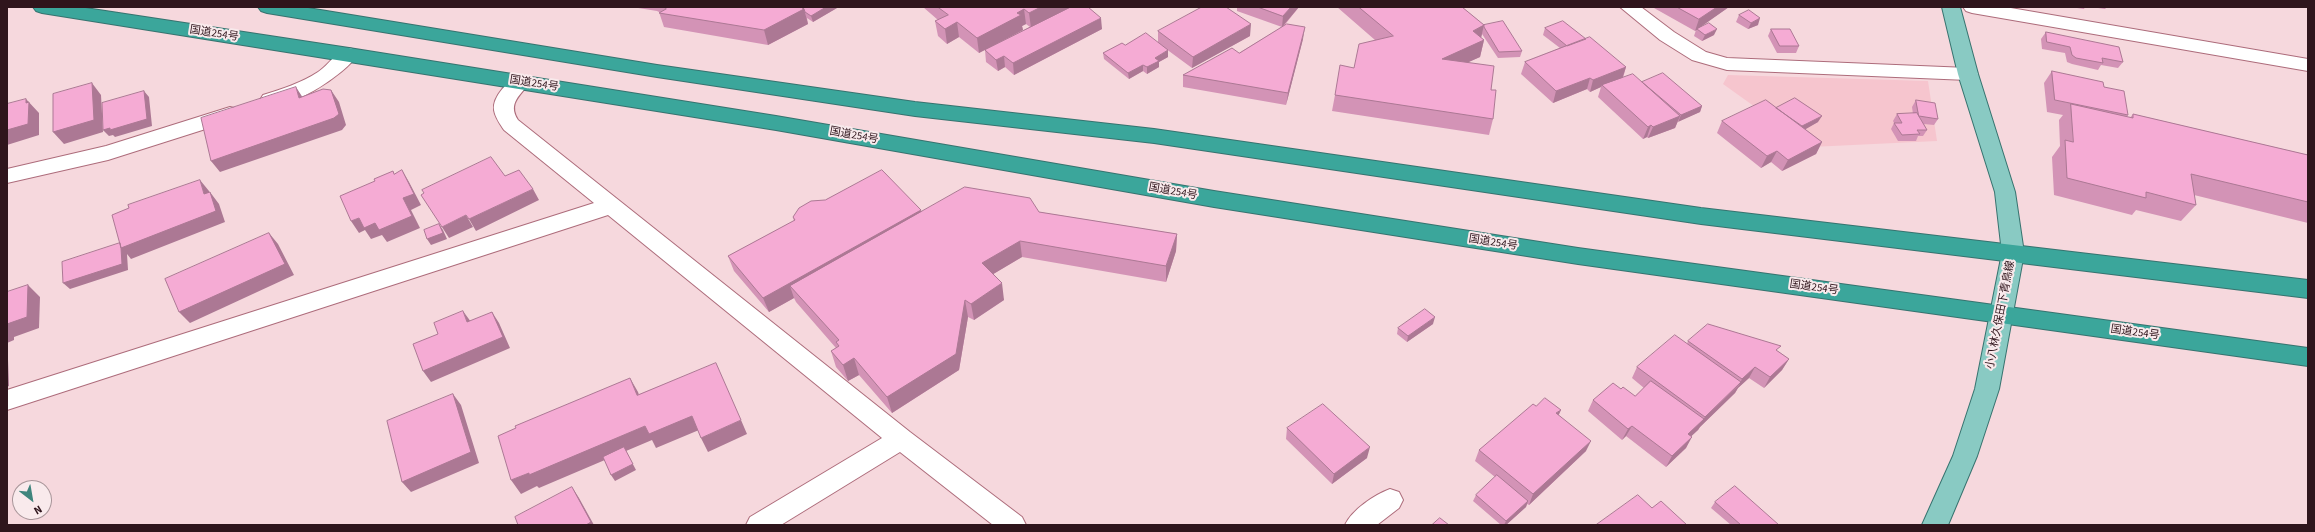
<!DOCTYPE html>
<meta charset="utf-8">
<style>
body{margin:0}
#map{position:relative;width:2315px;height:532px;overflow:hidden;background:#f6d8dd;font-family:"Source Sans 3",sans-serif}
canvas{display:block}
.frame{position:absolute;inset:0;border:8px solid #2f151c;pointer-events:none}
.north{position:absolute;left:12px;top:480px;width:40px;height:40px;box-sizing:border-box;background:#f9eaec;border:1px solid #a89599;border-radius:50%;rotate:149deg;font-size:11px;font-weight:700;line-height:16px;text-align:center;color:#2f151c}
.north::after{content:'';display:block;margin:auto;width:14px;height:18px;background:#3f857d;clip-path:polygon(50% 0,100% 100%,50% 72%,0 100%)}
</style>
<div id="map">
<canvas width="2315" height="532"></canvas>
<div class="frame"></div>
<div class="north">N</div>
</div>
<script>
const ctx = document.querySelector('canvas').getContext('2d');
ctx.lineJoin = 'round';
function fillPath(path, color) { ctx.fillStyle = color; ctx.fill(path, 'evenodd'); }
function strokePath(path, color, width, dash) { ctx.strokeStyle = color; ctx.lineWidth = width; ctx.lineCap = dash ? 'butt' : 'round'; ctx.setLineDash(dash || []); ctx.stroke(path); }
function write(font, color, halo, rows, align = 'center') {
  ctx.font = font + ' "Source Sans 3","Noto Sans JP",sans-serif'; ctx.lineWidth = 4; ctx.setLineDash([]); ctx.textBaseline = 'middle'; ctx.strokeStyle = halo; ctx.fillStyle = color; for (const [text, x, y, turn = 0] of rows) {
    ctx.save(); ctx.translate(x, y); ctx.rotate((+turn || 0) * Math.PI / 180); ctx.textAlign = isNaN(turn) ? turn : align; if (halo) ctx.strokeText(text, 0, 0); ctx.fillText(text, 0, 0); ctx.restore();
  }
}
fillPath(new Path2D(`
 M1728,75l200,6 9,60 -126,6 -88,-63z`), '#f6c5ce');
const minor = new Path2D(`
 M1620,7h21l33,25 32,20 21,6 241,10 7,2 3,4 -3,4 -7,2 -241,-10 -35,-10 -32,-20z
 M1963,7h42l303,52v12l-336,-58 -6,-2z
 M349,48l7,2 2,4c-13,21 -70,58 -95,51l-3,-5 3,-5c19,-6 38,-12 55,-23 11,-7 18,-21 31,-24z
 M520,76l7,2 3,4c-9,13 -23,21 -12,38l392,312 112,85 4,8h-33l-93,-73 -119,73h-35l4,-8 132,-79 -274,-223 -601,195v-20l587,-187 -90,-73c-4,-6 -9,-13 -10,-20 -2,-13 15,-31 26,-34z
 M230,107l7,2 3,5 -3,5 -129,41 -101,23v-14l99,-23z
 M1390,489l9,3 4,8 -4,8 -22,17h-32c7,-15 29,-30 45,-36z`);
const major = new Path2D(`
 M1942,7h18l18,67 37,118 9,61 -25,136 -22,67 -29,69h-26l31,-69 22,-67 27,-136 -7,-61 -37,-118z`);
const highway = new Path2D(`
 M33,7h46l270,41 427,68 438,75 364,57 730,100v18l-730,-102 -364,-57 -438,-77 -734,-117 -6,-2z
 M258,7h44l355,58 258,37 239,27 547,79 607,72v18l-607,-74 -547,-81 -239,-27 -258,-39 -390,-64 -6,-2z`);
strokePath(minor, '#ad6c7b', 2);
strokePath(major, '#37736f', 2);
strokePath(highway, '#37736f', 2);
fillPath(minor, '#fff');
fillPath(major, '#89cac3');
fillPath(highway, '#3ba69b');
fillPath(new Path2D(`
 M632,7h205v1l-24,14 -6,-4 1,6 -40,21 -104,-18 -5,-15 -2,-1z
 M923,7h165l14,22 -88,46 -9,-8 -7,4 -12,-9 -1,-12 45,-23 -4,-3 -4,2 1,4 -44,23 -20,-16 -12,7 -9,-8 -3,-15 3,-1z
 M1237,7h62l-16,20 20,12 -17,66 -103,-18v-12l56,-22 43,-26 -45,-16z
 M1337,7h125l22,18 38,26 -2,6 -22,1 -16,-24 -1,4 3,2 -4,17 -12,5 23,28 2,29 -4,16 -157,-24 3,-16 40,-55z
 M1655,7h74l-31,21 16,7 -12,6 -8,-5 2,-6 -1,1 -41,-23z
 M2070,7h15l-1,2z
 M2091,7h16l-2,2z
 M1739,15l19,10 -10,4 -12,-7z
 M1545,28l41,11 40,28 -3,11 19,4 60,24 -2,6 -22,9 -3,7 -27,10 -1,-1 -4,2 -45,-42 3,-10 -11,5 -3,-3 -34,14 -32,-29 4,-12 35,-14 -17,-13z
 M1771,29l28,17 -3,7h-19l-9,-17z
 M1158,31l92,5 -58,32 -34,-25z
 M2046,32l77,30 -5,6 -17,-3 -3,5 -26,-6 -5,-2 -2,-9 -23,-4 -1,-10z
 M1125,45l43,12 -9,5v5l-12,7 -4,-3 -14,8 -25,-20 -1,-6z
 M2052,71l52,16 24,28 -1,2 3,1 3,-4 175,41v68l-114,-28 2,10 -15,16 -45,-11 -4,5 -78,-20 -2,-38 8,-11 -1,-26 4,-5 -16,-3 -3,-29z
 M1916,100l22,19 -4,6 -10,-1 3,6 -4,6h-5l-2,5h-18l-7,-12 3,-6 -1,-2 4,-7h16l-1,-7z
 M1776,108l42,14 -13,7 17,13 -6,12 -34,17 -11,-9 -10,6 -44,-35 5,-12z
 M922,211l117,1 138,22 -1,17 -10,31 -144,-25 -29,17 11,26 -30,20 -6,-3 -9,53 -67,43 -33,-38 -11,6 -12,-14 -5,-16 5,-3 -40,-46 -2,-4 -25,14 -35,-41 -6,-15 66,-35 -1,-4z
 M1433,324l-26,18 -10,-8 1,-6z
 M1688,341l90,10 11,8 -7,11 -18,18 -15,-10 -11,10 -3,5 -35,34 -2,3 -7,6 -5,12 -20,19 -40,-31 -4,4 -34,-29 5,-11 28,-11 14,7 9,-8 -12,-10 5,-11 50,-23z
 M1536,406l22,9 28,36 -57,54 -2,-1 -1,3 -20,18h-5l-28,-24 3,-6 19,-18 -20,-16 4,-11z
 M1287,428l80,30 -35,26 -46,-45z
 M1715,502l64,23h-48l-20,-17z`), '#d393b6');
fillPath(new Path2D(`
 M826,7h11v1l-24,14 -2,-6z
 M1041,7h32l-42,21 -2,-15z
 M1291,7h8l-17,20 1,-11z
 M1717,7h12l-34,24 4,-12z
 M804,9l4,15 -40,21 -4,-15z
 M1024,9l2,15 -4,2 1,4 -44,23 -2,-15 40,-25z
 M1101,18l1,11 -88,46 -1,-12z
 M1760,18l-2,7 -10,4 3,-6z
 M957,22l2,15 -12,7 -2,-15z
 M1251,24l-1,12 -58,32 1,-11z
 M1484,25l-4,17 4,-2 -4,17 -42,19 4,-17 31,-28z
 M1305,27l-2,12 -17,66 2,-12z
 M1717,29l-3,6 -12,6 3,-6z
 M1168,50v7l-9,5v5l-12,7v-7l8,-9z
 M1004,56l1,11 -7,4 -2,-11z
 M1143,65v6l-14,8 -1,-6z
 M1626,67l-4,12 -20,6 -1,2 -11,5 3,-12z
 M1590,78l-3,11 -34,14 3,-12z
 M92,83l9,12 2,37 -39,12 -11,-12z
 M296,87l7,11h-4z
 M331,90l8,12 7,23 -4,5 -122,42 -9,-11z
 M144,91l5,6 3,29 -37,11 -2,-2 -4,1 -6,-6z
 M26,99l13,14v22l-32,10v1v-16l19,-27z
 M1702,106l-2,6 -22,10 3,-7z
 M1680,116l-5,12 -27,10 5,-11z
 M1822,116l-4,6 -19,11 3,-7z
 M1651,125l-4,12 -4,2 5,-12z
 M1822,142l-6,12 -34,17 6,-11z
 M1777,151l-6,11 -10,6 6,-12z
 M402,170l7,12 12,23 -10,5 9,18 -33,14 -5,-7 -11,4 -6,-9 -6,3 -8,-12 8,-3 16,5 28,-25z
 M200,180l9,11 4,14 -9,-11z
 M533,189l6,11 -63,31 -7,-12z
 M210,192l9,12 6,18 -94,37 -4,-5 1,16 -58,19 -7,-6 57,-40z
 M921,210l3,15 -134,61 4,12 -25,14 -6,-14z
 M466,215l7,12 -24,11 -7,-11z
 M439,224l4,6 4,9 -16,6 -4,-6z
 M269,233l9,11 16,31 -104,48 -11,-11z
 M1177,234l-1,17 -10,31v-16z
 M1020,241l2,16 -37,22 -3,-16z
 M1002,283l2,17 -30,20 -3,-16z
 M28,285l12,12 -1,31 -25,9v3l-7,3v-19z
 M965,300l3,17 -9,53 -67,43 -5,-16z
 M463,311l8,11h-4z
 M492,312l7,11 11,25 -79,34 -8,-11z
 M1435,317l-2,7 -26,18 1,-6z
 M7,358l1,1 1,27 -2,1z
 M854,358l5,17 -11,6 -5,-16z
 M1789,359l-7,11 -18,18 6,-11z
 M1755,367l-6,11 -11,10 -3,5 -35,34 -2,3 -16,15 6,-11 15,-14 2,-3 34,-32 3,-6z
 M630,378l8,14 6,17 -7,-14z
 M453,394l8,11 18,58 -68,29 -9,-10z
 M1561,410l-5,11v-8z
 M692,416l7,14 -43,18 -4,-8 -26,11 10,19 -21,11 -4,-6 15,-24 -87,37 -2,-2 -16,8 -10,-14 134,-54z
 M741,420l6,14 -39,18 -7,-14z
 M1632,426l-6,10 -4,4 6,-11z
 M1692,437l-6,11 -20,19 6,-11z
 M1591,441l-5,10 -57,54 4,-11z
 M1370,447l-3,11 -35,26 2,-10z
 M572,487l7,11 15,27h-8z
 M1528,501l-2,6 -20,18h-2l2,-4z`), '#ac7894');
const building = new Path2D(`
 M664,7h137l3,2 -40,21 -105,-17 7,-4z
 M801,7h25l-15,9 -6,-4 -1,-3z
 M938,7h103l-12,6 -5,-4 -7,4 4,2 -44,23 -20,-16 -12,7 -10,-8 13,-6z
 M1071,7h17l13,11 -88,45 -9,-7 -8,4 -11,-10z
 M1202,7h24l25,17 -58,33 -35,-26z
 M1258,7h33l-8,9z
 M1359,7h103l22,18 -11,6 11,9 -42,19 52,7 -3,24h5l-3,29 -158,-24 5,-30 14,3 5,-24 34,-8z
 M1677,7h40l-18,12z
 M1749,10l11,8 -9,5 -12,-8z
 M1503,21l19,30 -23,1 -15,-25v-2z
 M1563,21l23,18 -19,7 -22,-18z
 M1709,23l8,6 -12,6 -8,-6z
 M1287,24l18,3 -17,66 -105,-18 49,-27 7,5z
 M1771,29h19l9,17h-19z
 M2046,32l73,15 4,15 -21,-4 1,5 -27,-5 -4,-3 -2,-8 -23,-5z
 M1146,33l22,17 -13,8 4,3 -12,6 -4,-2 -15,8 -25,-20 19,-10 3,2z
 M1590,37l36,30 -33,13 -3,-2 -34,13 -31,-29z
 M2052,71l51,11 1,5 20,4 4,24 -73,-15z
 M1663,73l39,33 -21,9 -39,-33z
 M1633,74l47,42 -27,11 -2,-2 -3,2 -46,-42z
 M92,83l2,37 -41,12v-38z
 M296,87l3,11 24,-9 8,1 8,24 -5,4 -123,43 -10,-43z
 M144,91l3,28 -37,11v-2l-7,2 -1,-27z
 M1795,98l27,18 -20,10 -26,-18z
 M26,99v4l3,-1 -1,22 -21,6v-26z
 M1766,100l56,42 -34,18 -11,-9 -10,5 -45,-35z
 M1916,100l19,3 3,16 -19,-3z
 M2071,104l62,14v-4l175,41v47l-117,-28 5,31 -50,-13v6l-79,-20 -2,-38 8,2z
 M1917,113l10,17h-10l3,4 -18,1 -8,-12h8l-5,-9z
 M491,157l14,19 14,-6 14,19 -64,30 -3,-4 -24,12 -21,-32 3,-2 -2,-3z
 M402,170l12,24 -11,4 9,18 -33,14 -4,-7 -11,5 -5,-10 -8,3 -11,-25 35,-15 -1,-2 19,-8 1,3z
 M882,170l39,40 -158,88 -35,-42 67,-36 -2,-3 6,-9 12,-7 14,-1z
 M200,180l4,14 6,-2 6,19 -95,37 -9,-33 17,-7 -1,-3z
 M965,187l65,11 9,14 138,22 -11,32 -146,-25 -38,22 20,20 -31,21 -6,-4 -9,54 -69,43 -33,-39 -11,7 -12,-14 8,-5 -3,-4 3,-2 -49,-54z
 M439,224l4,9 -16,6 -3,-9z
 M269,233l16,31 -106,48 -14,-33z
 M120,243l1,5 1,16 -59,19 -1,-21z
 M28,285l-1,32 -20,7v-32z
 M1425,309l10,8 -27,19 -10,-8z
 M463,311l4,11 25,-10 11,25 -80,34 -10,-27 25,-10 -4,-11z
 M1708,324l73,22 -5,4 13,9 -19,18 -15,-10 -13,12 -54,-38z
 M1675,335l66,47 -36,35 -68,-50z
 M716,363l25,57 -40,18 -9,-22 -43,18 -4,-8 -116,49v-2l-18,7 -13,-44 18,-8 -1,-2 115,-48 7,17z
 M1651,381l53,38 -16,15 4,3 -20,19 -40,-30 -4,3 -35,-29 20,-17 8,6 2,-2 12,9z
 M453,394l18,58 -69,30 -15,-61z
 M1545,398l16,12 -5,3 35,28 -58,53 -54,-44 54,-46 3,2z
 M1323,404l47,43 -36,27 -47,-46z
 M624,447l9,17 -22,11 -8,-18z
 M1497,475l31,26 -22,20 -30,-26z
 M1735,486l44,39h-38l-26,-23z
 M572,487l19,35 -5,3h-68l-3,-8z
 M1638,495l14,13 9,-7 26,24h-91z
 M1440,518l9,7h-17z`);
fillPath(building, '#f5abd4');
strokePath(building, '#ac7894', 1);
write('11px', '#2f151c', '#f9eaec', [
 ["国道254号",214,34,9],
 ["国道254号",534,84,9],
 ["国道254号",854,136,10],
 ["国道254号",1173,192,10],
 ["国道254号",1493,243,9],
 ["国道254号",1814,288,8],
 ["小八林久保田下青鳥線",2001,315,-79],
 ["国道254号",2135,333,8]
]);
</script>
